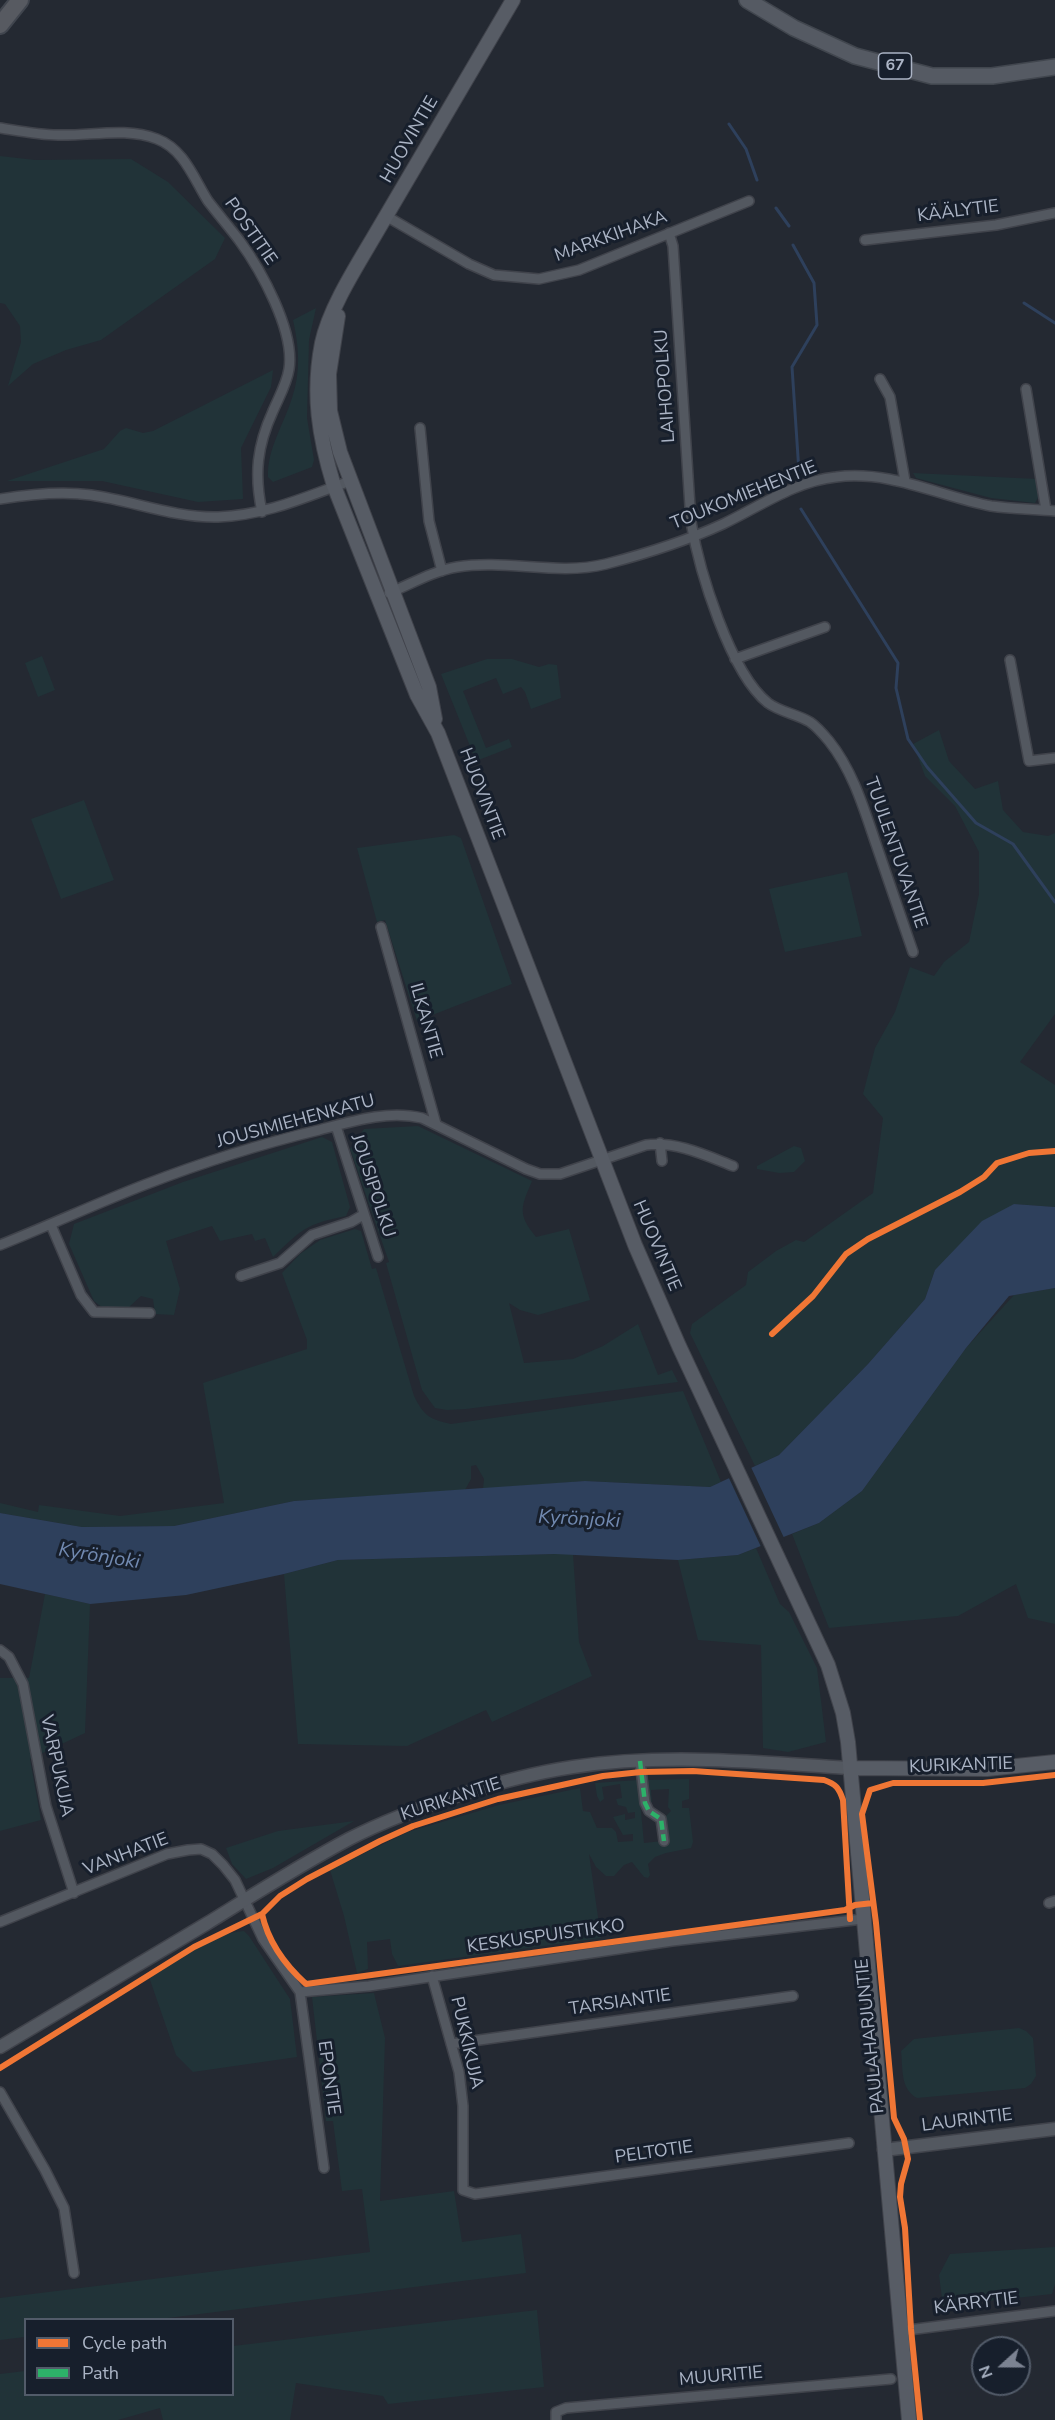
<!DOCTYPE html>
<meta charset="utf-8">
<style>
body{margin:0}
#map{position:relative;width:1055px;height:2420px;overflow:hidden;background:#242932;font-family:"Nunito Sans",sans-serif}
canvas{display:block}
.legend{position:absolute;left:24px;top:2318px;width:210px;height:78px;box-sizing:border-box;background:#171f2c;border:2px solid #525b69;margin:0;padding:8px 10px;list-style:none;font-size:18px;color:#abb4c5}
.legend li{display:flex;align-items:center;gap:12px;height:30px}
.legend b{width:30px;border:2px solid #525b69}
.north{position:absolute;left:971px;top:2336px;width:60px;height:60px;box-sizing:border-box;background:#171f2c;border:2px solid #525b69;border-radius:50%;rotate:249deg;font-size:16px;font-weight:700;line-height:24px;text-align:center;color:#abb4c5}
.north::after{content:'';display:block;margin:auto;width:21px;height:27px;background:#7c8392;clip-path:polygon(50% 0,100% 100%,50% 72%,0 100%)}
</style>
<div id="map">
<canvas width="1055" height="2420"></canvas>
<ul class="legend">
<li><b style="height:8px;background:#f07635"></b>Cycle path</li>
<li><b style="height:8px;background:#2db169"></b>Path</li>
</ul>
<div class="north">N</div>
</div>
<script>
const ctx = document.querySelector('canvas').getContext('2d');
ctx.lineJoin = 'round';
function fillPath(path, color) { ctx.fillStyle = color; ctx.fill(path, 'evenodd'); }
function strokePath(path, color, width, dash) { ctx.strokeStyle = color; ctx.lineWidth = width; ctx.lineCap = dash ? 'butt' : 'round'; ctx.setLineDash(dash || []); ctx.stroke(path); }
function write(font, color, halo, rows, align = 'center') {
  ctx.font = font + ' "Nunito Sans",sans-serif'; ctx.lineWidth = 6; ctx.setLineDash([]); ctx.textBaseline = 'middle'; ctx.strokeStyle = halo; ctx.fillStyle = color; for (const [text, x, y, turn = 0] of rows) {
    ctx.save(); ctx.translate(x, y); ctx.rotate((+turn || 0) * Math.PI / 180); ctx.textAlign = isNaN(turn) ? turn : align; if (halo) ctx.strokeText(text, 0, 0); ctx.fillText(text, 0, 0); ctx.restore();
  }
}
fillPath(new Path2D(`
 M0,156l35,4 96,-1 37,23 57,56 -10,21 -114,81 -35,10 -33,14 -25,22 13,-44 -1,-16 -15,-22 -5,-1z
 M316,308l-7,32 -2,78 7,42 -2,7 -39,15 -5,-5c-1,-28 16,-53 24,-79 9,-26 7,-52 1,-78z
 M273,370l-2,17 -30,61 2,51 -45,3 -96,-21h-95l97,-32 16,-18 6,-3 17,5 10,-2z
 M913,473l124,6 2,17 -4,7 -44,-5 -75,-20z
 M42,656l13,34 -17,7 -13,-34z
 M487,659h25l27,8 10,-3 8,1 4,33 -30,11 -6,-17 -4,-5 -18,7 -7,-16 -33,13 23,57 23,-9 3,8 -36,14 -35,-87z
 M939,730l10,31 26,28 23,-8 5,29 20,22 25,4 7,-3v181l-35,48 35,23v122l-41,-3 -79,66 -10,29 -57,65 -89,91 -24,11 -65,-133 2,-9 54,-39 2,-13 28,-21 20,-11 8,2 69,-49 10,-75 -20,-24 12,-46 20,-36 15,-45 24,9 10,-14 25,-20 10,-48v-42l-24,-46 -30,-30 -12,-32z
 M84,800l30,80 -53,19 -30,-80z
 M454,835l7,3 51,146 -95,37 -32,-101 -8,2 -20,-74z
 M847,872l15,64 -77,16 -16,-63z
 M418,1126l114,55c-11,26 -15,33 4,56l33,-8 21,71 -52,15 -18,-5 -11,-7 15,60 49,-4 30,-13 35,-22 20,51 14,-5 6,12 -212,27 -19,1 -12,-2 -13,-18 -36,-127 3,-1 -39,-113 14,-20z
 M322,1137l10,5 18,65 -4,9c-40,8 -44,13 -73,41l-8,-19 -10,3 -3,-7 -32,7 -8,-15 -46,15 14,48 -6,26 -19,-1 -2,-15 -12,-3 -12,11 -26,1 -9,-7 -25,-57 5,-20 109,-42z
 M794,1146l7,2 4,13 -11,11 -15,1 -22,-4v-3z
 M355,1229l6,2 11,38 4,-1 38,128c10,20 15,23 37,28l232,-33 38,91 -11,5 -125,-6 -102,8 1,-10 -8,-14 -5,1v13l-6,11 -171,11 -120,25 -92,1 -82,-14v-10l38,9 1,-7 81,11 104,-13 -21,-120 104,-34v-9l-25,-67 18,-19 20,-14z
 M1055,1288v336l-27,-6 -12,-34 -58,32 -129,12 -37,-94 27,-11 43,-32 104,-143 48,-53z
 M756,1548l24,56 9,8 28,56 9,74 -38,10 -25,-4 -2,-103 -63,-5 -20,-80 60,-5z
 M555,1554h18l6,88 13,34 -100,46 -6,-12 -79,36 -109,-2 -14,-170 54,-14z
 M45,1594l45,10 -5,129 -55,26 11,61 -41,11v-153h29z
 M689,1779v20l-7,2v7h7l4,34 -2,6 -25,5 -11,4 -7,7 2,11 -2,3 -4,-1 -12,-15 -8,3 -10,11h-8l-10,-9 -7,-13 12,84 -203,28 -6,-12 -2,-15 -23,3 1,27 -11,4 -13,-57 -14,-46 78,-38 91,-27 81,-17 3,23 7,1 7,16h15l4,4 2,10 15,-1v-7l-10,1 -10,-18 12,-3v6l10,-2v-6l-7,1 -2,-6 -8,-2 -2,-6 6,-1 -2,-14 -18,3 2,12 -4,3 -3,-6 -2,-13 43,-3 6,63 18,-2 4,-25 5,-5 -3,-4 1,-18 -18,1 1,13 -4,-3 -3,-20z
 M354,1821l-81,47 -27,11 -14,-15 -6,-16 52,-17z
 M244,1931l5,5 41,63 7,58 -104,15 -17,-17 -27,-78c28,-18 61,-43 95,-46z
 M374,1993l11,45 -5,163 74,-10 8,51 59,-8 5,39 -366,46 -134,1 -1,17 -25,3v-42l370,-46 -8,-63 -20,2 -9,-70h-7l-14,-124z
 M1019,2028l7,3 7,7 3,38 -5,8 -6,4 -108,10c-17,-9 -14,-30 -16,-47l13,-12z
 M1055,2247v37l-3,10 -109,12 -4,-31 11,-21z
 M537,2310l7,77 -156,17 -5,-8 -87,-13 -6,37h-127l-3,-12 -42,12h-118v-46l25,-3 1,23h206l1,-48z`), '#213338');
fillPath(new Path2D(`
 M1014,1204l41,3v81l-46,8 -43,52 -104,143 -43,32 -81,32 -60,5 -123,-6 -217,6 -54,14 -98,21 -96,9 -90,-20v-71l82,14 92,-1 120,-25 291,-20 125,6 69,-32 89,-91 57,-65 10,-29 47,-49z`), '#2e405c');
fillPath(new Path2D(`
 M750,1465l35,75 -23,9 -34,-73z`), '#242932');
strokePath(new Path2D(`
 M729,124l17,25 11,31
 M776,208l13,18
 M793,245l21,38 3,42 -25,42 7,105
 M1024,303l31,20
 M801,509l97,154 -2,25 12,51 19,28 49,56 37,21 42,58`), '#2e405c', 3);
const minor = new Path2D(`
 M0,128c19,3 39,7 58,7 34,1 67,-8 99,4 27,10 37,40 51,62 10,13 21,26 31,39 22,30 56,91 50,129 -2,14 -10,28 -16,42 -16,35 -19,63 -11,101
 M386,216l83,48 25,11 45,4 40,-9 170,-69
 M669,233l4,13 18,276c8,48 39,151 77,181 12,9 29,11 42,19 6,4 14,13 19,19 24,30 35,68 47,103 12,36 25,72 37,108
 M865,240l131,-15 59,-12
 M880,379l10,18 15,84
 M1026,389l20,121
 M420,428l9,93 13,50
 M0,499c31,-5 60,-8 91,-4 43,6 83,23 127,22 49,-2 87,-20 132,-36
 M389,593c22,-9 44,-22 68,-26 50,-8 99,9 149,-3 39,-10 80,-23 117,-40 36,-17 72,-43 113,-47 55,-7 103,19 155,29 21,3 43,3 64,5
 M735,659l90,-32
 M1010,660l19,101 26,-3
 M381,927l55,197
 M336,1126l42,131
 M660,1143l2,18
 M51,1225l30,70 13,17 56,1
 M0,1245c48,-19 95,-41 144,-60 57,-22 116,-41 175,-55 34,-9 69,-20 103,-12l104,51 14,5h20l86,-29c30,-4 59,10 87,21
 M241,1276l39,-13 32,-28 39,-13 12,-7
 M0,1650l9,7 14,27 23,122 28,87
 M640,1761l5,42 4,8 12,8 3,22
 M1049,1903l6,-2
 M0,1922l167,-68 21,-4 13,-1 11,5 11,11 12,15 28,59 37,53 24,176
 M432,1976l27,96 4,34v84l12,4 374,-51
 M300,1992l69,-6 303,-45 191,-22
 M451,2044l342,-48
 M0,2092l45,78 19,38 10,65
 M901,2331l154,-20
 M556,2420v-8l10,-4 325,-29`);
const tertiary = new Path2D(`
 M0,2047c69,-41 137,-82 206,-123 47,-29 94,-59 143,-85 61,-31 157,-62 224,-72 91,-14 185,-5 277,1
 M884,2150l171,-21`);
const secondary = new Path2D(`
 M513,0c-44,76 -90,152 -134,228 -19,33 -49,78 -57,115 -10,51 -3,94 12,143l83,209 21,38 197,512 44,101 149,319 15,48 5,29 61,678
 M338,316l-9,58 1,37 10,41 89,235 6,32
 M850,1768l137,1 68,-7`);
const primary = new Path2D(`
 M747,0l47,28 61,28 77,20h60l63,-9`);
const trunk = new Path2D(`
 M0,25l20,-25`);
strokePath(minor, '#40434b', 12);
strokePath(tertiary, '#40434b', 15);
strokePath(secondary, '#40434b', 16);
strokePath(primary, '#41464e', 18);
strokePath(trunk, '#40454e', 20);
strokePath(minor, '#535860', 9);
strokePath(tertiary, '#535860', 12);
strokePath(secondary, '#575c65', 14);
strokePath(primary, '#555a63', 15);
strokePath(trunk, '#575a61', 16);
strokePath(new Path2D(`
 M640,1761l5,42 4,8 12,8 3,22`), '#2db169', 4.5, [9, 4.5]);
strokePath(new Path2D(`
 M772,1334l41,-38 33,-42 22,-15 92,-47 24,-15 13,-14 32,-10 26,-2
 M262,1914c6,27 23,51 44,70l539,-74 10,-5 18,-2
 M0,2068l194,-121 68,-33 18,-18 27,-17 73,-38 33,-15 85,-27 105,-23 38,-4 52,-1 131,9c12,4 15,8 19,20l7,119
 M920,2420l-9,-91 -6,-101 -5,-31 1,-13 7,-25 -4,-20 -10,-21 -18,-195 -14,-109 8,-24 23,-7h90l72,-8`), '#f07635', 6);
for (const [x, y, w] of [
 [895,66,33]
]) { const box = new Path2D(); box.roundRect(x - w / 2, y - 13, w, 26, 4.5); ctx.fillStyle = '#171f2c'; ctx.fill(box); strokePath(box, '#abb4c5', 1.5); }
write('bold 16px', '#abb4c5', null, [
 ["67",895,66]
]);
write('18px', '#abb4c5', '#171f2c', [
 ["HUOVINTIE",410,140,-60],
 ["KÄÄLYTIE",958,212,-7],
 ["POSTITIE",250,232,55],
 ["MARKKIHAKA",611,237,-20],
 ["LAIHOPOLKU",666,386,-94],
 ["TOUKOMIEHENTIE",744,496,-22],
 ["HUOVINTIE",481,794,69],
 ["TUULENTUVANTIE",895,853,71],
 ["ILKANTIE",425,1021,74],
 ["JOUSIMIEHENKATU",296,1122,-15],
 ["JOUSIPOLKU",372,1186,72],
 ["HUOVINTIE",656,1246,67],
 ["VARPUKUJA",56,1766,78],
 ["KURIKANTIE",961,1766,-2],
 ["KURIKANTIE",451,1800,-18],
 ["VANHATIE",126,1855,-21],
 ["KESKUSPUISTIKKO",546,1937,-8],
 ["TARSIANTIE",620,2003,-8],
 ["PAULAHARJUNTIE",871,2036,-96],
 ["PUKKIKUJA",466,2043,77],
 ["EPONTIE",328,2078,82],
 ["LAURINTIE",967,2121,-7],
 ["PELTOTIE",654,2153,-8],
 ["KÄRRYTIE",976,2304,-7],
 ["MUURITIE",721,2377,-5]
]);
write('italic 20px', '#7189b0', '#171f2c', [
 ["Kyrönjoki",579,1520,3],
 ["Kyrönjoki",99,1557,9]
]);
</script>
